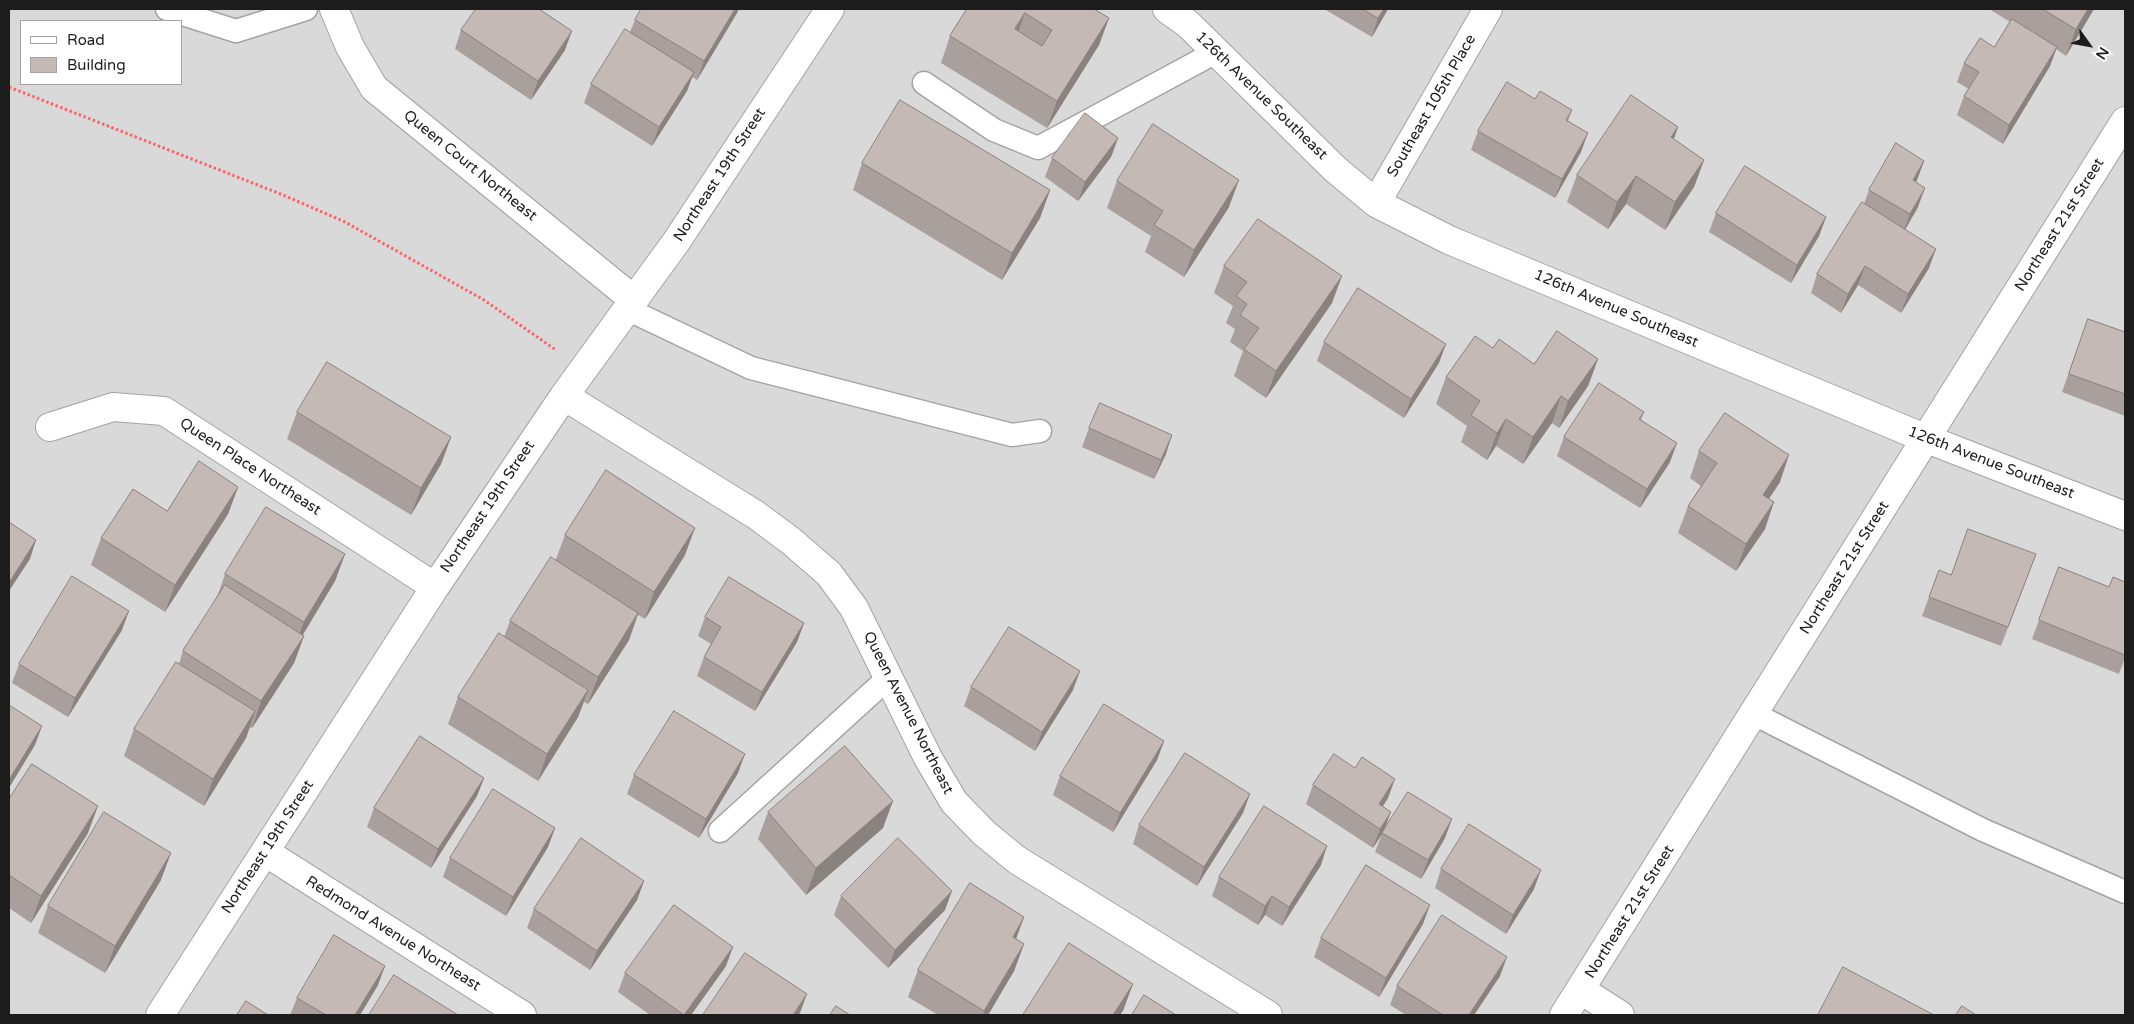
<!DOCTYPE html>
<style>
body{margin:0}
#map{position:relative;width:2134px;height:1024px;overflow:hidden;background:#eee8e1;font-family:"Varela Round",sans-serif}
canvas{display:block}
.frame{position:absolute;inset:0;border:10px solid #1c1c1c;pointer-events:none}
.legend{position:absolute;left:20px;top:20px;width:162px;height:65px;box-sizing:border-box;background:#fff;border:1px solid #a4a4a4;margin:0;padding:6px 9px;list-style:none;font-size:15px;color:#1c1c1c}
.legend li{display:flex;align-items:center;gap:10px;height:25px}
.legend b{width:25px;border:1px solid #a4a4a4}
.north{position:absolute;left:2064px;top:20px;width:50px;height:50px;-webkit-text-stroke:4px #fff;paint-order:stroke;rotate:122deg;font-size:14px;font-weight:700;line-height:20px;text-align:center;color:#1c1c1c}
.north::after{content:'';display:block;margin:auto;width:18px;height:22px;background:#1c1c1c;clip-path:polygon(50% 0,100% 100%,50% 72%,0 100%)}
</style>
<div id="map">
<canvas width="2134" height="1024"></canvas>
<div class="frame"></div>
<ul class="legend">
<li><b style="height:6px;background:#fff"></b>Road</li>
<li><b style="height:14px;background:#c5b9b5"></b>Building</li>
</ul>
<div class="north">N</div>
</div>
<script>
const ctx = document.querySelector('canvas').getContext('2d');
ctx.lineJoin = 'round';
function fillPath(path, color) { ctx.fillStyle = color; ctx.fill(path, 'evenodd'); }
function strokePath(path, color, width, dash) { ctx.strokeStyle = color; ctx.lineWidth = width; ctx.lineCap = dash ? 'butt' : 'round'; ctx.setLineDash(dash || []); ctx.stroke(path); }
function write(font, color, halo, rows, align = 'center') {
  ctx.font = font + ' "Varela Round",sans-serif'; ctx.lineWidth = 4; ctx.setLineDash([]); ctx.textBaseline = 'middle'; ctx.strokeStyle = halo; ctx.fillStyle = color; for (const [text, x, y, turn = 0] of rows) {
    ctx.save(); ctx.translate(x, y); ctx.rotate((+turn || 0) * Math.PI / 180); ctx.textAlign = isNaN(turn) ? turn : align; if (halo) ctx.strokeText(text, 0, 0); ctx.fillText(text, 0, 0); ctx.restore();
  }
}
fillPath(new Path2D(`
 M9,9h2116v1006h-2116zM21,21h160v63h-160z`), '#dad9d9');
const lane = new Path2D(`
 M167,9l69,22 70,-22
 M924,83l70,47 44,18 178,-96
 M627,309l124,59 261,67 28,-4
 M1754,714l229,116 142,62
 M720,831l168,-153`);
const street = new Path2D(`
 M334,9l16,38 24,41 260,212
 M1167,9l21,15 147,145 41,34 73,37 478,199 198,77
 M1376,203l112,-194
 M564,396l192,119 35,26 38,33 25,34 74,150 26,44 30,31 33,27 251,155
 M50,427l63,-20 51,4 271,176
 M265,852l257,163
 M1581,990l39,25
 M160,1015l275,-428 129,-191 112,-154 154,-233
 M1564,1015l561,-894`);
strokePath(lane, '#a3a3a3', 25);
strokePath(street, '#a3a3a3', 30);
strokePath(new Path2D(`
 M9,87l274,108 62,27 139,78 72,50`), '#fd646a', 3, [2.5, 2.5]);
strokePath(lane, '#fff', 22);
strokePath(street, '#fff', 28);
fillPath(new Path2D(`
 M967,9l142,9 -10,27 -52,83 -106,-65 9,-27z
 M1324,9h64l-16,28z
 M1989,9h105l-28,47 -10,-7 -6,17 -47,78 -46,-29 7,-19 5,-7 -12,-7 7,-19 30,-16 16,-25z
 M737,13l-40,67 -5,-3 -5,14 -35,55 -68,-43 7,-19 39,-52 5,-12z
 M461,30l104,20 -34,50 -76,-51z
 M1535,99l37,11 -4,11 13,31 -26,46 -84,-48 7,-19z
 M1678,127l-4,12 30,21 -10,27 -29,43 -39,-26 -18,25 -41,-27 10,-27z
 M1118,138l-7,19 -33,44 -33,-24 7,-19z
 M1924,161l-8,21 2,25 -13,23 24,38 -28,45 -43,-28 -17,28 -30,-20 6,-19 47,-70 5,-14z
 M862,163l188,27 -10,28 -38,62 -149,-90z
 M1117,181l112,26 -45,70 -39,-25 6,-16 -44,-28z
 M1716,213l110,4 -7,19 -28,47 -82,-51z
 M1224,266l108,37 -66,95 -32,-22 9,-25 -13,-9 5,-13 -9,-6 7,-17 -19,-13z
 M2088,319l37,13v84l-63,-24z
 M1324,342l115,21 -35,55 -87,-57z
 M1493,348l41,16 64,-5 -10,27 -29,42 -7,-5 -29,41 -27,-18 -9,14 -26,-18 6,-16 -31,-22 10,-27z
 M297,412l154,25 -10,27 -30,51 -124,-76z
 M1644,412l-3,8 29,42 -30,46 -83,-52 7,-19z
 M1089,428l77,26 -12,25 -72,-32z
 M1699,451l81,31 -11,17 -4,30 -29,42 -58,-38 10,-27 13,-20 -11,-8z
 M238,487l-10,27 -63,98 -74,-47 10,-27 66,-27z
 M565,535l120,20 -40,64 -7,-4 -9,25 -41,64 -4,-2 -6,15 -40,64 -90,-57 10,-27 46,-60 6,-16 46,-62z
 M345,554l-10,27 -32,54 1,1 -10,27 -42,65 -2,-1 -4,11 -42,68 -80,-50 10,-27 45,-65 4,-13 33,-51 9,-26z
 M2036,554l-35,92 -79,-30 17,-46 12,5z
 M2059,567l50,20 16,-5v76l-6,16 -87,-35z
 M705,617l99,6 -7,19 -42,69 -58,-35 7,-19 7,-13 -13,-8z
 M122,630l-54,87 -56,-34 7,-19z
 M971,687l102,3 -38,61 -71,-45z
 M1164,741l-7,19 -44,72 -60,-37 7,-19z
 M738,773l-39,65 -72,-44 7,-19z
 M484,778l-7,18 -46,72 -64,-41 7,-19z
 M1313,785l75,13 -5,8 1,23 61,9 -24,41 -46,-27 7,-18 -9,14 -67,-44z
 M9,799l79,34 -57,90 -22,-15z
 M768,812l115,16 -77,67 -48,-56z
 M1243,813l-46,73 -64,-42 6,-19z
 M555,828l-7,19 -42,69 -63,-39 7,-19z
 M1321,865l-39,61 -17,-11 -7,10 -46,-29 7,-19z
 M1441,869l93,20 -28,45 -71,-46z
 M161,880l-56,93 -67,-40 10,-27z
 M644,881l-7,19 -47,70 -63,-42 7,-19z
 M841,896l104,14 -57,58 -54,-53z
 M1024,917l-8,22 8,5 -10,27 -26,44h-50l-30,-18 10,-27z
 M1423,924l-44,73 -65,-40 7,-19z
 M726,966l-35,49h-41l-32,-23 7,-19z
 M1500,976l-26,39h-68l-16,-10 7,-19z
 M378,985l-18,30h-70l7,-17z`), '#a99f9c');
fillPath(new Path2D(`
 M735,9h4l-2,4 -40,67 7,-19z
 M1384,9h4l-16,28 6,-19z
 M2088,9h6l-28,47 10,-27z
 M1025,13l-10,27v-11z
 M1109,18l-10,27 -52,83 10,-27z
 M572,31l-7,19 -34,50 7,-19z
 M2057,47l-7,19 -47,78 6,-19z
 M694,72l-7,19 -35,55 7,-19z
 M1678,127l-10,27 3,-17z
 M1588,133l-7,19 -26,46 7,-19z
 M1118,138l-7,19 -33,44 7,-19z
 M1704,160l-10,27 -29,43 10,-28z
 M1924,161l-7,19 -11,19 7,-19z
 M1636,176l-10,28 -18,25 9,-27z
 M1239,180l-10,27 -45,70 10,-27z
 M1925,188l-7,19 -15,26 7,-19z
 M1050,190l-10,28 -38,62 10,-27z
 M1826,217l-7,19 -28,47 6,-18z
 M1936,249l-7,19 -28,45 7,-19z
 M1865,266l-7,19 -17,28 7,-19z
 M1342,276l-10,27 -66,95 10,-27z
 M1446,344l-7,19 -35,55 7,-19z
 M1598,359l-10,27 -29,42 9,-27z
 M1561,396l-9,27 -29,41 10,-27z
 M1506,419l-10,27 -9,14 10,-27z
 M1172,435l-6,19 -12,25 7,-19z
 M451,437l-10,27 -30,51 10,-27z
 M1677,443l-7,19 -30,46 7,-19z
 M1789,455l-9,27 -27,40 10,-27z
 M238,487l-10,27 -63,98 10,-27z
 M1774,502l-9,27 -29,42 10,-27z
 M695,528l-10,27 -40,64 9,-27z
 M36,540l-6,19 -21,32v-8z
 M345,554l-10,27 -41,68 10,-27z
 M129,611l-7,19 -54,87 7,-19z
 M638,613l-9,27 -41,64 10,-27z
 M804,623l-7,19 -42,69 7,-19z
 M304,636l-10,27 -42,65 9,-27z
 M1080,671l-7,19 -38,61 7,-19z
 M588,690l-10,27 -40,64 9,-27z
 M255,711l-9,27 -42,68 9,-27z
 M42,726l-7,19 -26,43v-8z
 M1164,741l-7,19 -44,72 7,-19z
 M745,754l-7,19 -39,65 7,-19z
 M484,778l-7,18 -46,72 7,-19z
 M1395,779l-7,19 -16,25 7,-19z
 M1250,794l-7,19 -46,73 7,-19z
 M893,801l-10,27 -77,67 10,-27z
 M98,806l-10,27 -57,90 10,-27z
 M1391,812l-7,19 -11,17 7,-19z
 M1452,819l-7,19 -24,41 7,-19z
 M555,828l-7,19 -42,69 7,-19z
 M1327,846l-6,19 -39,61 7,-19z
 M171,853l-10,27 -56,93 10,-27z
 M1541,870l-7,19 -28,45 7,-19z
 M644,881l-7,19 -47,70 7,-19z
 M952,891l-7,19 -57,58 7,-18z
 M1272,896l-7,19 -7,10 7,-19z
 M1430,905l-7,19 -44,73 7,-19z
 M1024,917l-10,27 -1,-7z
 M1024,944l-10,27 -26,44h-5l1,-4z
 M733,947l-7,19 -35,49h-7z
 M1507,957l-7,19 -26,39h-5z
 M385,966l-7,19 -18,30h-5z
 M1133,984l-10,27 -3,4h-7z
 M807,994l-7,19 -2,2h-5z`), '#8a827f');
const building = new Path2D(`
 M476,9h63l33,22 -34,50 -77,-51z
 M641,9h94l-31,52 -69,-41z
 M967,9h127l15,9 -52,83 -107,-65zM1025,13l27,17 -10,16 -27,-17z
 M1363,9h21l-6,9z
 M2043,9h45l-12,20z
 M2012,19l45,28 -48,78 -45,-29 15,-24 -15,-9 16,-25 14,9z
 M625,29l69,43 -35,55 -68,-43z
 M1507,82l28,17 5,-8 32,19 -6,10 22,13 -26,46 -84,-48z
 M1631,95l47,32 -7,10 33,23 -29,42 -39,-26 -19,26 -40,-27z
 M900,100l150,90 -38,63 -150,-90z
 M1085,113l33,25 -33,44 -33,-24z
 M1153,124l86,56 -45,70 -40,-25 9,-14 -46,-30z
 M1896,143l28,18 -11,19 12,8 -15,26 -41,-24z
 M1745,166l81,51 -29,48 -81,-52z
 M1862,202l74,47 -28,45 -43,-28 -17,28 -31,-20z
 M1258,219l84,57 -66,95 -32,-22 15,-21 -19,-13 7,-11 -11,-8 11,-14 -23,-16z
 M1358,288l88,56 -35,55 -87,-57z
 M2088,319l37,13v62l-56,-20z
 M1557,331l41,28 -30,42 -7,-5 -28,41 -27,-18 -9,14 -26,-18 9,-14 -34,-24 29,-41 18,12 6,-9 35,25z
 M327,362l124,75 -30,51 -124,-76z
 M1599,383l45,29 -5,7 38,24 -30,46 -83,-52z
 M1100,403l72,32 -11,25 -72,-32z
 M1725,413l64,42 -26,40 11,7 -28,42 -58,-38 29,-43 -18,-12z
 M199,461l39,26 -63,98 -74,-47 32,-49 34,22z
 M606,470l89,58 -41,64 -89,-57z
 M266,507l79,47 -41,68 -79,-48z
 M9,522l27,18 -27,43z
 M1968,529l68,25 -28,73 -79,-30 10,-27 12,5z
 M551,557l87,56 -40,64 -88,-56z
 M2059,567l50,20 4,-10 12,5v73l-86,-35z
 M72,576l57,35 -54,87 -56,-34z
 M729,577l75,46 -42,69 -58,-35 17,-30 -16,-10z
 M225,585l79,51 -43,65 -78,-50z
 M1009,627l71,44 -38,61 -71,-45z
 M499,633l89,57 -41,64 -89,-57z
 M176,662l79,49 -42,68 -79,-50z
 M1104,704l60,37 -44,72 -60,-37z
 M9,705l33,21 -33,54z
 M674,711l71,43 -39,65 -72,-44z
 M420,736l64,42 -46,71 -64,-41z
 M845,746l48,55 -77,67 -48,-56z
 M1185,753l65,41 -46,73 -65,-42z
 M1334,754l21,14 7,-11 33,22 -16,25 12,8 -11,17 -67,-44z
 M32,764l66,42 -57,90 -32,-21v-76z
 M493,789l62,39 -42,69 -63,-39z
 M1408,792l44,27 -24,41 -46,-27z
 M1264,806l63,40 -38,61 -17,-11 -7,10 -46,-29z
 M104,812l67,41 -56,93 -67,-40z
 M1469,824l72,46 -28,45 -72,-46z
 M581,838l63,43 -47,70 -63,-42z
 M898,838l54,53 -57,59 -54,-54z
 M1366,865l64,40 -44,73 -65,-40z
 M970,883l54,34 -11,20 11,7 -40,67 -66,-41z
 M674,905l59,42 -49,68 -59,-42z
 M1442,915l65,42 -38,58h-26l-46,-29z
 M334,935l51,31 -30,49h-29l-29,-17z
 M1069,943l64,41 -20,31h-90z
 M745,953l62,41 -14,21h-90z
 M1843,967l91,48h-116z
 M394,975l64,40h-89z
 M1144,995l32,20h-44z
 M246,1001l22,14h-31z
 M836,1006l14,9h-20z
 M1962,1006l14,9h-20z`);
fillPath(building, '#c5b9b5');
strokePath(building, '#8a827f', 1);
write('15px', '#1c1c1c', '#fff', [
 ["126th Avenue Southeast",1261,96,44],
 ["Southeast 105th Place",1432,106,-60],
 ["Queen Court Northeast",470,166,39],
 ["Northeast 19th Street",720,175,-57],
 ["Northeast 21st Street",2060,225,-58],
 ["126th Avenue Southeast",1616,309,23],
 ["126th Avenue Southeast",1991,463,21],
 ["Queen Place Northeast",250,467,33],
 ["Northeast 19th Street",488,507,-56],
 ["Northeast 21st Street",1845,568,-58],
 ["Queen Avenue Northeast",908,713,63],
 ["Northeast 19th Street",268,847,-57],
 ["Northeast 21st Street",1630,912,-58],
 ["Redmond Avenue Northeast",393,934,32]
]);
</script>
